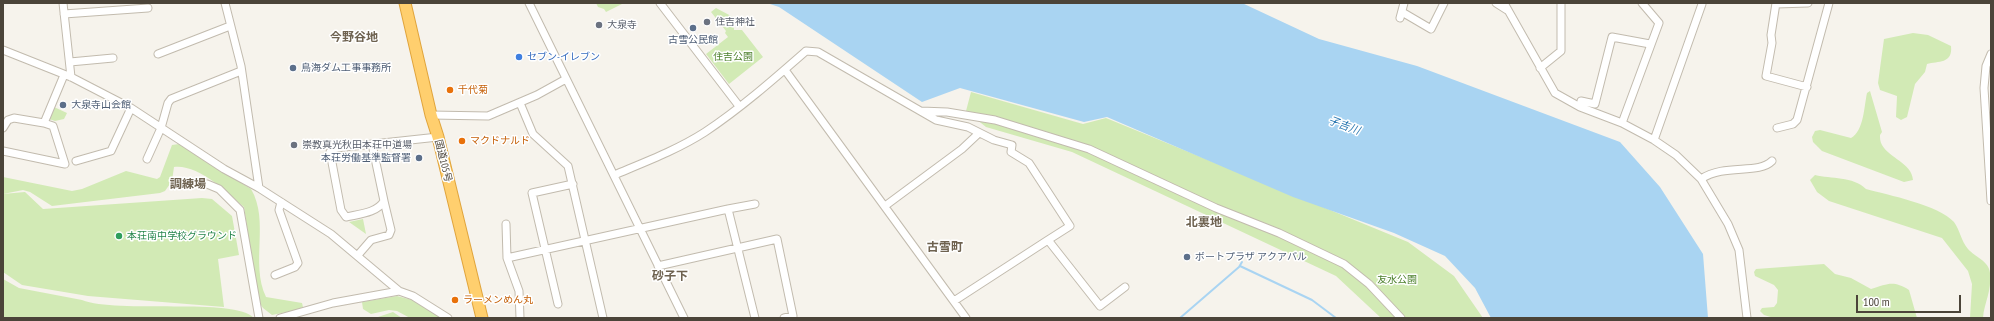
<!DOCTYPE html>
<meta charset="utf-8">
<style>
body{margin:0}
#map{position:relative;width:1994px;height:321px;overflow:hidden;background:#f6f3ec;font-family:"PT Sans Narrow",sans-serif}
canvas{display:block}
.frame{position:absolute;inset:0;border:4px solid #4b4439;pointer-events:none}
.scale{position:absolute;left:1856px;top:295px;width:105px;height:18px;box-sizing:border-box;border:2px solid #4b4439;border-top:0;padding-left:5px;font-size:12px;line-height:14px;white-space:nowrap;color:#4b4439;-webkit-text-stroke:3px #fff;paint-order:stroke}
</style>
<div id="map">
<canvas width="1994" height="321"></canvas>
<div class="frame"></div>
<div class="scale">100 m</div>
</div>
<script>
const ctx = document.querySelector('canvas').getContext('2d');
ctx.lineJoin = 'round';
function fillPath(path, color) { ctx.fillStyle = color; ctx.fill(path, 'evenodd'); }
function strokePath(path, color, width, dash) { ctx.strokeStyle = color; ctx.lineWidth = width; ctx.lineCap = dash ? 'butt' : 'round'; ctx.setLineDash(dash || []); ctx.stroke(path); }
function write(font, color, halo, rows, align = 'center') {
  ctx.font = font + ' "PT Sans Narrow","Noto Sans JP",sans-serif'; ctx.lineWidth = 3; ctx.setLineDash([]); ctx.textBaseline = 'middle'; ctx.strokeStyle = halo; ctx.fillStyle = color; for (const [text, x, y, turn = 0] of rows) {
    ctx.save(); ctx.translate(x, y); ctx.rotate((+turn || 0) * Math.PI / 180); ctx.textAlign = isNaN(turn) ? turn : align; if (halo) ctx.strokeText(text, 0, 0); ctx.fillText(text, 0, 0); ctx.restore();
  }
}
fillPath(new Path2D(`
 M596,3h26v1l-16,8 -2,-3 -6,-2z
 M716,8l17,9 1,13h8l21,27 -34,27 -23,-30 22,-17 -3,-4 1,-2 -15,-19z
 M1913,33l15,2 23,11c2,18 -13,15 -24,18l-2,8 -10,12 -8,33 -6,3 -5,-3 1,-21 -17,-6 -2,-7 6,-44z
 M1870,91l12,41 -2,3c0,3 0,7 2,10 7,13 30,18 31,35l-9,2 -82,-31 -9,-9 -1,-5 3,-6 5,-1 31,8c13,-7 13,-32 16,-45z
 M971,92l112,32 23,-6 302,124 46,34 29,42h-102l-45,-42 -264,-124 -86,-25 -20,-16z
 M54,107l13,6 -3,6 -9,2 -6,-2z
 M179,144l72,45c19,32 -1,74 15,108l36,6 1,4 -6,3 -25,5 -9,-7 -5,-7 -14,-94c-17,-15 -46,-43 -70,-40l-2,14 -7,10 -5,2 -108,13 -22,-14 -7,-2 -20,4 22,-2 18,17 159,-11 10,1 20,17 7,39 -21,4 6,48 -136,-11 -66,-11 -19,-13v-95l69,14 10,-2 44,-18 31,8 3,-2 12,-32z
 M1815,175c16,4 38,1 51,14 22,6 73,16 88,33 6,8 7,19 14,27 7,8 21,12 22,24 2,18 -6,30 -7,45h-13l2,-34 -4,-13 -26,-33 -113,-37 -12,-9 -7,-12z
 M363,219l3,15 -17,-12z
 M1824,264l11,10 16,4 20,11c17,-5 22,-9 38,1l8,28h-143l-10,-3 -4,-4 2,-3 12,-1 3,-4 1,-13 -4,-5 -19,-9 -1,-4 2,-3z
 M3,279l16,9 63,12c35,14 153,-3 172,18h-251z
 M397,296l19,5 27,17h-33l-13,-7 -8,-1 -18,4 -8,-5 -1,-7z
 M393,312l9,6h-27z`), '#d2eab5');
fillPath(new Path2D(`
 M767,3h475l77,36 98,27 203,76 40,45 43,67 5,64h-217l-16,-30 -30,-32 -51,-23 -101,-36 -186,-80 -23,5 -124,-34 -38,14 -143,-95z`), '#a9d4f2');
strokePath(new Path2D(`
 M1240,266l72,34 24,18
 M1180,318l59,-51 3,-5`), '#a9d4f2', 2);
const minor = new Path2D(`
 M63,3l8,74
 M225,3l16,63 18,122
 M529,3l155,315
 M660,3l79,103
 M1496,3l11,7
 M1504,3l51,90 25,14 42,16 32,17 22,15 25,24 27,45 11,26 8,68
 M1776,3l-5,32 1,8 -6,33 41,11
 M1776,4l32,-1
 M1402,12l29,17 13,-26
 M64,14l84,-6
 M1400,18l4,-15
 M3,50l68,27 60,31 93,61 35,19 72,46 68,57 14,5 35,22
 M158,54l72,-28
 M1991,54l-5,12 -2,22 7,113
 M70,62l43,-4
 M1540,68l21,-17v-48
 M785,70l181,248
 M520,103l13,31 35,32 35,152
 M1580,107l1,-6 14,3 17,-67 38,7
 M921,111l26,1 48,8 94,29 127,59 63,25 65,31 25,20 32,34
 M431,115l57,1 49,-21 29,-16
 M1622,123l37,-100 -17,-20
 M3,128l5,-8 6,-2 30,5 20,-48
 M1777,128l16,-4 4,-4 32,-117
 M1654,140l48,-136
 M372,144l12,57c-7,12 -25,13 -38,16l-5,-7 -11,-58 6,-4 102,-11
 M3,151l62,13 -12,-38 -9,-3
 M147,159l14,-31 7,-25 3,-4 70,-28
 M76,161l35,-10 20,-43
 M614,175c31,-13 63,-25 91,-43 36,-24 69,-53 101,-81l12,1 118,68 32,7 26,13 18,5 -1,7 18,11 41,63 -22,14
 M1701,179c24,-16 57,-4 71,-18
 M207,184l12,5 21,21 19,108
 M885,206l77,-57 17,-16
 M506,224l1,34 12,33 1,27
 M358,255l13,-15 18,-5 2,-5 -7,-29
 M507,258l221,-49
 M658,266l119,-27 16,77 -9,2
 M275,275l20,-8 3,-4 -19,-53 2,-8
 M954,301l94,-61 52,66 25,-19
 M558,304l-26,-111 41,-9
 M280,318l53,-15 66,-12
 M755,318l-27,-109 27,-5`);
const highway = new Path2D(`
 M405,3l26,112 7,22 44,181`);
strokePath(minor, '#c2bbae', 9);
strokePath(highway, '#e0a43c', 13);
strokePath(minor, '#fff', 7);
strokePath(highway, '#ffcf6e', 11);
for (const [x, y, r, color] of [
 [707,22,4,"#6b7280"],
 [599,25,4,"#6b7280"],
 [693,28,4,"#5c6f8a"],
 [519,57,4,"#3f7fe0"],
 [293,68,4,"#5c6f8a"],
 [450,90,4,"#e8710a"],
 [63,105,4,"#5c6f8a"],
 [462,141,4,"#e8710a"],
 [294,145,4,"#6b7280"],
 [419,158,4,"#5c6f8a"],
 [119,236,4,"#2e9e5b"],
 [1187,257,4,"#5c6f8a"],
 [455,300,4,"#e8710a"]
]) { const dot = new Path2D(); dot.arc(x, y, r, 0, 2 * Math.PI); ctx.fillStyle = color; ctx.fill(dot); strokePath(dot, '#fff', 1.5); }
write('10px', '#5b616d', '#fff', [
 ["住吉神社",715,22],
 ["大泉寺",607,25],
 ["崇教真光秋田本荘中道場",302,145]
], 'left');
write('10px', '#4e5e75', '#fff', [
 ["古雪公民館",693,40,"center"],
 ["鳥海ダム工事事務所",301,68],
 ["大泉寺山会館",71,105],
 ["本荘労働基準監督署",411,158,"right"],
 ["ボートプラザ アクアパル",1195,257]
], 'left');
write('10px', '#366cbe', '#fff', [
 ["セブン-イレブン",527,57]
], 'left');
write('10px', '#4a7f2a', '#fff', [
 ["住吉公園",733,57],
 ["友水公園",1397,280]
]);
write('10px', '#c56008', '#fff', [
 ["千代菊",458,90],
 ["マクドナルド",470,141],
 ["ラーメンめん丸",463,300]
], 'left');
write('10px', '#4b4439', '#fff', [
 ["国道105号",443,161,76]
]);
write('10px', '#27864d', '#fff', [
 ["本荘南中学校グラウンド",127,236]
], 'left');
write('italic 11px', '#2e7ab2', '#fff', [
 ["子吉川",1344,126,20]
]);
write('bold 12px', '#6e6250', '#fff', [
 ["今野谷地",354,38],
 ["調練場",188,185],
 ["北裏地",1204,223],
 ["古雪町",945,248],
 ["砂子下",670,277]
]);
</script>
